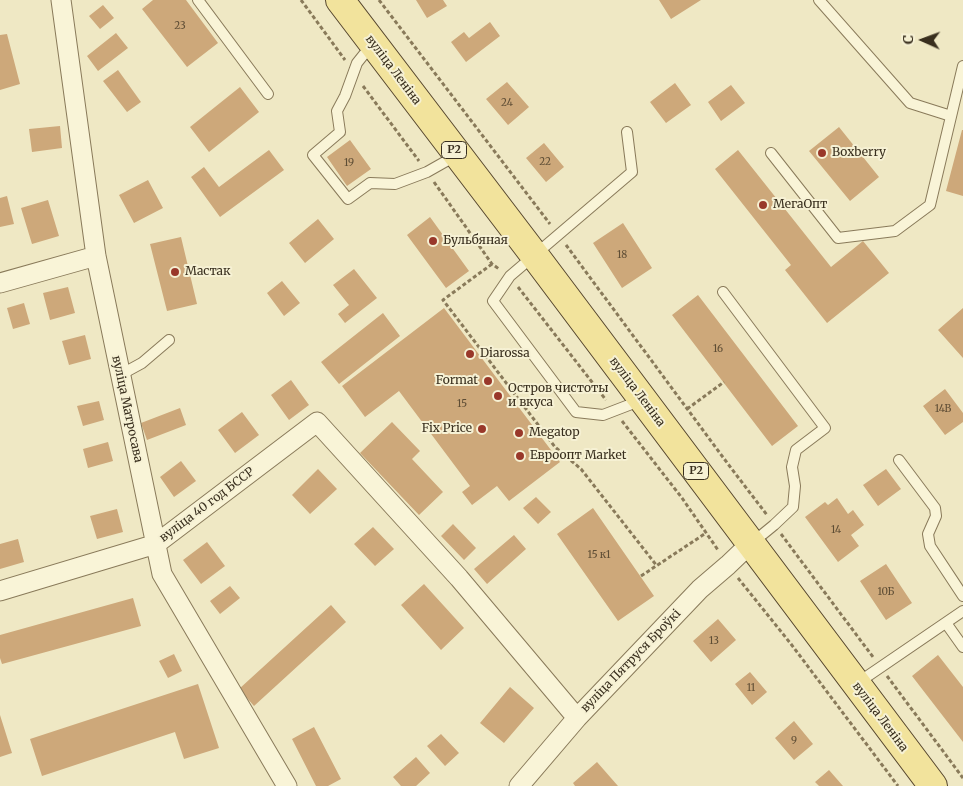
<!DOCTYPE html>
<meta charset="utf-8">
<style>
body{margin:0}
#map{position:relative;width:963px;height:786px;overflow:hidden;background:#efe8c4;font-family:Merriweather,serif}
canvas{display:block}
.north{position:absolute;left:898px;top:15px;width:50px;height:50px;-webkit-text-stroke:4px #f6f1d4;paint-order:stroke;rotate:272deg;font-size:14px;font-weight:700;line-height:20px;text-align:center;color:#392f1e}
.north::after{content:'';display:block;margin:auto;width:18px;height:22px;background:#392f1e;clip-path:polygon(50% 0,100% 100%,50% 72%,0 100%)}
</style>
<div id="map">
<canvas width="963" height="786"></canvas>
<div class="north">С</div>
</div>
<script>
const ctx = document.querySelector('canvas').getContext('2d');
ctx.lineJoin = 'round';
function fillPath(path, color) { ctx.fillStyle = color; ctx.fill(path, 'evenodd'); }
function strokePath(path, color, width, dash) { ctx.strokeStyle = color; ctx.lineWidth = width; ctx.lineCap = dash ? 'butt' : 'round'; ctx.setLineDash(dash || []); ctx.stroke(path); }
function write(font, color, halo, rows, align = 'center') {
  ctx.font = font + ' Merriweather,serif'; ctx.lineWidth = 4; ctx.setLineDash([]); ctx.textBaseline = 'middle'; ctx.strokeStyle = halo; ctx.fillStyle = color; for (const [text, x, y, turn = 0] of rows) {
    ctx.save(); ctx.translate(x, y); ctx.rotate((+turn || 0) * Math.PI / 180); ctx.textAlign = isNaN(turn) ? turn : align; if (halo) ctx.strokeText(text, 0, 0); ctx.fillText(text, 0, 0); ctx.restore();
  }
}
fillPath(new Path2D(`
 M153,0h33l32,43 -31,24 -45,-58z
 M416,0h27l4,6 -20,12z
 M659,0h42l-30,19z
 M103,5l11,13 -14,11 -11,-13z
 M490,22l10,14 -34,26 -15,-20 13,-10 5,6z
 M116,33l12,15 -30,23 -11,-15z
 M7,34l13,50 -20,6v-55z
 M118,70l23,32 -14,10 -24,-31z
 M507,82l22,25 -21,18 -22,-26z
 M675,83l16,22 -25,18 -16,-21z
 M731,85l14,18 -24,18 -13,-19z
 M240,87l19,25 -50,40 -19,-25z
 M60,126l2,22 -30,4 -3,-23z
 M839,127l40,50 -29,24 -41,-50z
 M962,130h1v66l-17,-5z
 M350,140l21,29 -24,17 -20,-29z
 M544,143l20,24 -18,15 -20,-24z
 M269,150l15,20 -64,47 -29,-40 13,-10 15,20z
 M738,150l93,117 32,-26 26,32 -62,50 -42,-53 6,-5 -76,-96z
 M148,180l15,28 -29,15 -15,-28z
 M7,196l7,28 -14,3v-29z
 M48,200l11,36 -27,8 -11,-36z
 M430,217l39,54 -23,17 -39,-53z
 M318,219l16,20 -29,24 -16,-20z
 M623,223l29,45 -30,20 -29,-45z
 M181,237l16,67 -30,7 -17,-67z
 M354,269l23,29 -32,25 -7,-9 11,-9 -16,-20z
 M282,281l18,22 -16,13 -17,-23z
 M68,287l7,26 -25,7 -7,-27z
 M698,295l100,131 -26,20 -100,-131z
 M24,303l6,21 -17,5 -6,-21z
 M444,308l116,154 -51,39 -12,-15 -25,19 -10,-13 8,-6 -71,-95 -34,26 -23,-31z
 M963,308v50l-25,-28z
 M383,313l17,23 -61,48 -18,-22z
 M85,335l6,24 -22,6 -7,-24z
 M291,380l18,25 -20,15 -18,-25z
 M945,389l18,24v9l-18,13 -22,-29z
 M99,401l5,19 -21,6 -6,-20z
 M180,408l6,17 -39,15 -6,-17z
 M242,412l17,23 -24,18 -17,-23z
 M392,422l28,29 -8,8 31,33 -24,23 -59,-62z
 M108,442l5,19 -25,7 -5,-19z
 M181,461l15,20 -22,16 -14,-20z
 M318,469l19,20 -27,25 -18,-19z
 M886,469l15,20 -23,17 -15,-21z
 M536,497l15,15 -13,12 -15,-16z
 M837,498l11,16 5,-4 11,15 -13,10 8,11 -21,16 -33,-45 20,-15 3,3z
 M593,508l61,88 -36,25 -61,-87z
 M117,509l6,23 -26,7 -7,-23z
 M453,524l23,24 -12,12 -23,-24z
 M373,527l21,22 -19,17 -21,-22z
 M514,535l12,14 -39,35 -13,-15z
 M18,539l6,23 -24,7v-25z
 M207,542l18,24 -24,18 -18,-24z
 M886,564l26,39 -26,17 -26,-39z
 M424,584l40,44 -23,22 -40,-45z
 M230,586l10,12 -20,16 -10,-13z
 M133,598l8,28 -139,38 -2,-6v-23z
 M331,605l15,17 -92,84 -15,-17z
 M718,619l18,21 -25,22 -18,-21z
 M174,654l8,17 -14,7 -9,-17z
 M938,655l25,32v55l-51,-66z
 M750,672l17,20 -15,13 -17,-21z
 M198,684l21,64 -35,11 -9,-27 -133,44 -12,-37z
 M510,687l24,21 -30,35 -24,-20z
 M0,715l12,38 -12,4z
 M794,721l19,23 -19,16 -19,-22z
 M314,727l27,52 -13,7h-12l-24,-47z
 M441,734l18,19 -14,13 -18,-20z
 M416,757l14,16 -14,13h-15l-8,-9z
 M597,762l21,24h-43l-2,-3z
 M829,770l14,16h-24l-4,-4z`), '#cda87a');
const service = new Path2D(`
 M198,0l70,94
 M819,0l91,103 41,13
 M373,46l-8,7 -8,10 -12,33 -8,15 3,21 -27,23 35,44 22,-16 25,1 32,-12 30,-17
 M627,132l5,40 -122,104 -17,25 83,111 27,3 39,-15
 M771,153l67,85 57,-7 35,-26 33,-139
 M723,292l102,136 -29,22 -4,17 3,19 -2,21 -19,18 -22,18
 M120,375l22,-12 27,-23
 M899,460l36,48 1,8 -8,18 2,12 33,50
 M946,623l17,24
 M856,684l107,-73`);
const minor = new Path2D(`
 M61,0l35,256 66,318 125,212
 M0,283l96,-27
 M0,591l156,-47 161,-122 142,156 118,140
 M519,786l58,-68 123,-129 28,-24 23,-22`);
const primary = new Path2D(`
 M340,0c65,86 130,170 195,256 133,176 264,354 398,530`);
strokePath(service, '#897a5a', 12);
strokePath(minor, '#897a5a', 21);
strokePath(primary, '#57472e', 30);
strokePath(new Path2D(`
 M301,0l44,60
 M379,0l171,224
 M363,86l56,75
 M434,182l58,82 7,5
 M566,245l162,219 39,51
 M492,264l-49,36 112,147 26,22 76,97
 M518,287l88,113
 M687,409l37,-27
 M622,421l60,77 36,52
 M781,534l92,123
 M641,576l65,-43
 M738,578l53,66 107,142
 M887,676l76,102`), '#897a5a', 3, [4, 2.5]);
strokePath(service, '#f9f4d7', 10);
strokePath(minor, '#f9f4d7', 19);
strokePath(primary, '#f2e39c', 28);
for (const [x, y, r, color] of [
 [822,153,5,"#99382a"],
 [763,205,5,"#99382a"],
 [433,241,5,"#99382a"],
 [175,272,5,"#99382a"],
 [470,354,5,"#99382a"],
 [488,381,5,"#99382a"],
 [498,396,5,"#99382a"],
 [482,429,5,"#99382a"],
 [519,433,5,"#99382a"],
 [520,456,5,"#99382a"]
]) { const dot = new Path2D(); dot.arc(x, y, r, 0, 2 * Math.PI); ctx.fillStyle = color; ctx.fill(dot); strokePath(dot, '#f6f1d4', 2); }
write('10px', '#5e4d35', null, [
 ["23",180,26],
 ["24",507,103],
 ["22",545,162],
 ["19",349,163],
 ["18",622,255],
 ["16",718,349],
 ["15",462,404],
 ["14В",943,409],
 ["14",836,530],
 ["15 к1",599,555],
 ["10Б",886,592],
 ["13",714,641],
 ["11",751,688],
 ["9",794,741]
]);
for (const [x, y, w] of [
 [454,150,25],
 [696,471,25]
]) { const box = new Path2D(); box.roundRect(x - w / 2, y - 8.5, w, 17, 4); ctx.fillStyle = '#f6f1d4'; ctx.fill(box); strokePath(box, '#392f1e', 1); }
write('bold 11px', '#392f1e', null, [
 ["Р2",454,150],
 ["Р2",696,471]
]);
write('12px', '#392f1e', '#f6f1d4', [
 ["вуліца Леніна",393,70,53],
 ["вуліца Леніна",637,392,53],
 ["вуліца Матросава",127,409,78],
 ["вуліца 40 год БССР",207,505,-37],
 ["вуліца Пятруся Броўкі",631,661,-46],
 ["вуліца Леніна",880,717,53]
]);
write('12px', '#392f1e', '#f6f1d4', [
 ["Boxberry",832,153],
 ["МегаОпт",773,205],
 ["Бульбяная",443,241],
 ["Мастак",185,272],
 ["Diarossa",480,354],
 ["Format",478,381,"right"],
 ["Остров чистоты",508,389],
 ["и вкуса",508,403],
 ["Fix Price",472,429,"right"],
 ["Megatop",529,433],
 ["Евроопт Market",530,456]
], 'left');
</script>
